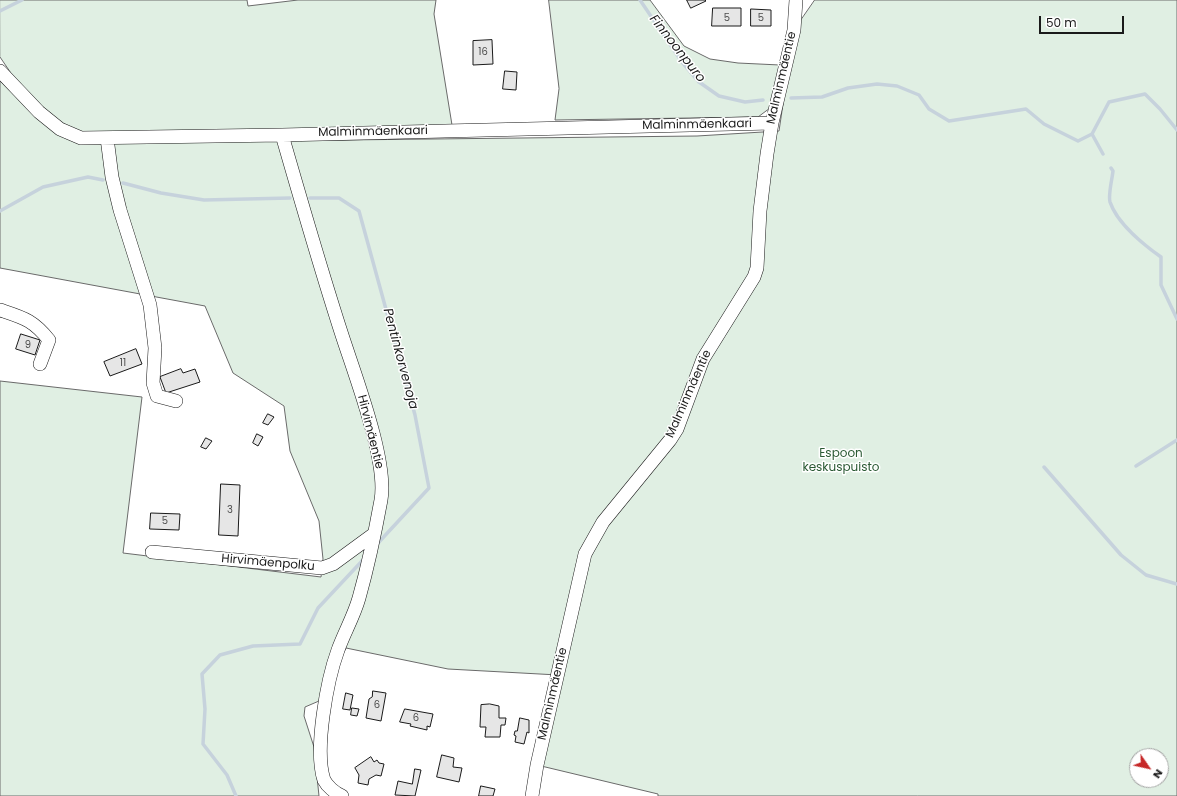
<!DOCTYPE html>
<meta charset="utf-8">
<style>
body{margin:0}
#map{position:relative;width:1177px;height:796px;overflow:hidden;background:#fff;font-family:Poppins,sans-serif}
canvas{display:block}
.north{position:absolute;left:1129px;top:748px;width:40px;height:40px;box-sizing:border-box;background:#fff;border:1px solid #a3a3a3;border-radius:50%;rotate:124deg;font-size:11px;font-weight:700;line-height:16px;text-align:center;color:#1a1a1a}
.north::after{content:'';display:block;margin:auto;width:14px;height:18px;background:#c62828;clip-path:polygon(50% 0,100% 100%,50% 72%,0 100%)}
.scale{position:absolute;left:1039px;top:16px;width:85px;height:18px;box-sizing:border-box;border:2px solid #1a1a1a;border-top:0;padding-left:5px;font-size:12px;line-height:14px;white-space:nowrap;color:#1a1a1a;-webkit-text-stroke:3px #fff;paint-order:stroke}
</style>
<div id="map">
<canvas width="1177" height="796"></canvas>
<div class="north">N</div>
<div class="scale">50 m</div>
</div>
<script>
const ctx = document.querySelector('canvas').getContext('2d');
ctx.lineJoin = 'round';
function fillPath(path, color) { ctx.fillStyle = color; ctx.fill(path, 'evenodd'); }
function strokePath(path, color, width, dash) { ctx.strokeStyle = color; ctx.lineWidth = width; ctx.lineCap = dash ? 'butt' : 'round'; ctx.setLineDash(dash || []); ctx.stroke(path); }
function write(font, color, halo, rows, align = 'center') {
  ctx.font = font + ' Poppins,sans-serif'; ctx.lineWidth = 3; ctx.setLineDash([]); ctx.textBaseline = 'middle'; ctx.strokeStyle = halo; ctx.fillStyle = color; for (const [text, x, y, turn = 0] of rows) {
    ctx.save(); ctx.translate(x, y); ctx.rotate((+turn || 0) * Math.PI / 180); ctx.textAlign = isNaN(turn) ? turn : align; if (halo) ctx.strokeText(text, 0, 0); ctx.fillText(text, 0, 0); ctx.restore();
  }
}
const green = new Path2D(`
 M0,0h247l1,6 50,-6h138l-2,14 18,111 -169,6 -201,2 -29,-15 -34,-33 -19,-28z
 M549,0h101l34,46 26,13 28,4 42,2 -10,43 -12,9 -203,3 4,-31z
 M815,0h362v796h-519v-2l-121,-29 21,-90 -110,-6 -102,-21 -27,53 -14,6 -1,9 10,31 5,49h-319v-415l142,16 -19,156 198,24 2,-18 -4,-38 -29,-70 -6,-45 -51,-33 -28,-67 -205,-38v-187l49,46 29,16 619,-7 82,-5 15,-101zM1137,756h24v24h-24z`);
fillPath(green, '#e0efe3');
strokePath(green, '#6a6a6a', 1);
strokePath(new Path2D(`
 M640,0l42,62 17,20 20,14 26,6 18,-2
 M0,11l22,-11
 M791,98l31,-1 26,-9 29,-4 20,2 22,9 10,14 20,12 77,-12 18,15 34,17 14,-7 17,-32 36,-8 15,15 17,21
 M1092,134l11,20
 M1111,168l2,3c-1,9 -5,24 -3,31 7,21 34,43 51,55v28l16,34
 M123,183l38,10 43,7 86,-2
 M310,198h29l20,13 56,204 14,73 -50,54
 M0,211l43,-24 45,-10 15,3
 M1136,466l41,-26
 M1044,467l77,88 25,20 31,9
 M236,796l-9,-21 -24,-31 2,-35 -3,-35 18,-19 33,-9 47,-2 18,-36 44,-47`), '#c6d2dc', 3.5);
const building = new Path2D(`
 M687,0h18l1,1 -15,7z
 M713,8h28v18h-29z
 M751,9l20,1v16h-20z
 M492,40l1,24 -20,1v-24z
 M505,71l12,1 -1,18 -13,-1z
 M21,334l19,6 -5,15 -19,-6z
 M136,349l6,15 -32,12 -6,-14z
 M181,369l2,4 12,-4 5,13 -34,11 -6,-16z
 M268,414l6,3 -6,8 -5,-2z
 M257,434l6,3 -5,9 -5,-3z
 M206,438l6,3 -6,8 -5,-2z
 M221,484l19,1 -2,51 -19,-1z
 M151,513l29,1 -1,16 -29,-1z
 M373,691l13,2 -5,28 -15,-3 3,-19 3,-2z
 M346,693l7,2 -3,15 -7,-1z
 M490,704l9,2v12h7l-1,7h-4l-1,12h-15l1,-10h-6l1,-22z
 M352,708l7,1 -2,7 -6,-1z
 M405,709l28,5 -3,13 -3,-1v4l-17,-4 1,-2 -11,-2z
 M520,718l9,2v13l-2,-1 -3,12 -9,-2 1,-6 -2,-1 1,-4h2z
 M442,755l12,3 -1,9 9,1 -3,14 -22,-5z
 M371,757l3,5 3,-2 2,3 5,1 -3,12 -5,-1 -7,4 -1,6 -10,-2 1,-8 -4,-7z
 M415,769l6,1 -6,26 -20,-1 3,-14 14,3z
 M481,786l14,3 -2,7h-14z`);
fillPath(building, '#e6e6e6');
strokePath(building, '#1a1a1a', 1);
const minor = new Path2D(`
 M0,71l39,41 21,17 21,9 201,-3 490,-12
 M282,135c19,66 38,132 59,197 13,41 47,128 40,168 -6,33 -13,66 -22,98 -5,18 -15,35 -21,52 -11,30 -24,100 -14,130 3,6 11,13 18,16
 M107,138l5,39 8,33 30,95 5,43 -2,35 4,13 19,5
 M0,310c24,8 33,10 49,30l-9,24
 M152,552l170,16 11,-4 41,-30
 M532,796l5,-31 48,-211 18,-32 67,-82 7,-11 26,-70 51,-82 3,-9 3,-57 7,-57 5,-31 22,-93 2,-30`);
strokePath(minor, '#1a1a1a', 14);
strokePath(minor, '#fff', 13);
write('10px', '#4d4d4d', null, [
 ["5",727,18],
 ["5",761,18],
 ["16",483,52],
 ["9",28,345],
 ["11",123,363],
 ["3",230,510],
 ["5",165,521],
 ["6",377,705],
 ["6",416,718]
]);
write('12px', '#1a1a1a', '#fff', [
 ["Malminmäentie",782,78,-77],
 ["Malminmäenkaari",697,125,-1],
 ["Malminmäenkaari",373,132,-1],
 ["Malminmäentie",689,394,-66],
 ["Hirvimäentie",370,432,76],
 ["Hirvimäenpolku",268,563,5],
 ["Malminmäentie",553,694,-77]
]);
write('12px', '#2b5a34', '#fff', [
 ["Espoon",841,454],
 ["keskuspuisto",841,468]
]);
write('italic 13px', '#1a1a1a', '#fff', [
 ["Finnoonpuro",677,49,52],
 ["Pentinkorvenoja",400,359,75]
]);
</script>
